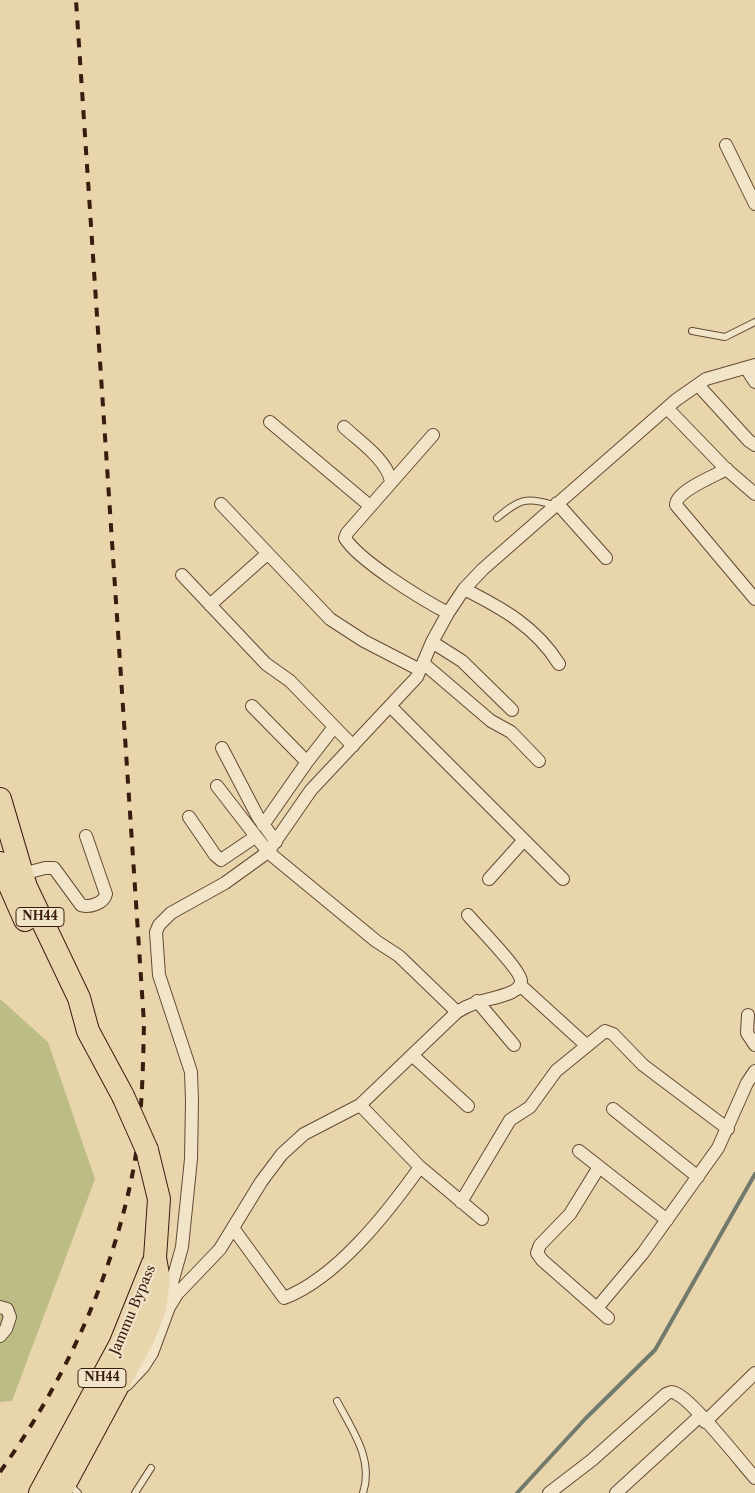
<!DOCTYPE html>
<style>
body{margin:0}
canvas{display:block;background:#e9d5ab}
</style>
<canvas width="755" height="1493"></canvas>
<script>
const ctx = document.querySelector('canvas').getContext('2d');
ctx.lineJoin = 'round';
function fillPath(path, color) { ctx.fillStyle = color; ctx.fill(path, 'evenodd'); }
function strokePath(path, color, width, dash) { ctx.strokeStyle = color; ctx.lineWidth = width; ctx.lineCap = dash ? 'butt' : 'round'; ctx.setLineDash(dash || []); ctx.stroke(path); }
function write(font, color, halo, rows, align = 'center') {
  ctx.font = font + ' "Libre Caslon Text",serif'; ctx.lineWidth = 4.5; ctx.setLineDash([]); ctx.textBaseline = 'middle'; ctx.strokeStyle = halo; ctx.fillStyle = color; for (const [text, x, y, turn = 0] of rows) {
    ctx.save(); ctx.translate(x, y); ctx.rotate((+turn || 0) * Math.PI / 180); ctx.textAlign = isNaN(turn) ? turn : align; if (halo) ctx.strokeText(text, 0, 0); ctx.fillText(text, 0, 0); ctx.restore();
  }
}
fillPath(new Path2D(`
 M0,999l48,43 47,137 -83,222 -12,1z`), '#bcbc85');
strokePath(new Path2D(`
 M517,1493l69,-75 69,-68 100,-176`), '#727a6e', 4);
const lane = new Path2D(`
 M692,331l33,6 30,-15
 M497,518c22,-18 28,-22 56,-13
 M337,1401c15,29 37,58 26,92
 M68,1483l10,10
 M135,1493l16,-25`);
const street = new Path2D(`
 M726,145l29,59
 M746,368l9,14
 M698,385l51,56 6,4
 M667,408l58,60 30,26
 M270,422l100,84
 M344,427c16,15 42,32 47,54
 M433,435l-86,98 -2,5c14,23 78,62 103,75
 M727,469c-13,7 -51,22 -51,36l79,94
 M557,503l49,55
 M221,504l109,115 34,22 56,29
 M182,575l84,89 24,17 63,65
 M464,589c38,19 72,38 95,75
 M210,605l57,-51
 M432,642l30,19 50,49
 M423,663l68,58 20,11 28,29
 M252,706l55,56
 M390,706l173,173
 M222,748l36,69 18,25
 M189,817l26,38 6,5 34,-23
 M263,825l44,-63 27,-35
 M22,874l23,-6h9l27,37c9,3 23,-2 25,-11l-20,-58
 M489,879l35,-39
 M520,985l66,60
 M477,1001l37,44
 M457,1012c22,-14 35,-11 55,-20 4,-2 9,-6 9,-11 0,-11 -44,-55 -53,-66
 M748,1015l-1,18 8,12
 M412,1055l56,51
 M360,1105l59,61 63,53
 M613,1109l85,68
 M579,1151l88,69
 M599,1167l-29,47 -30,31 -3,8 5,7 66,58
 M461,1202l49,-82 20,-13 26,-36 49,-40 8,3 30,31 85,64
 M233,1228l51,70c53,-20 104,-86 136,-131
 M173,1301l-1,-18 10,-36 9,-88 1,-58 -1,-29 -32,-97 -3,-43 3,-7 12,-12 54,-30 43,-31 -51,-66
 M0,1307l7,2 3,8 -4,12 -6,7
 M597,1308l46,-55 75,-105 29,-65 8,-12
 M126,1385l17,-18 9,-14 17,-46 8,-13 43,-45 41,-67 21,-28 22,-20 56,-29 97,-93 -58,-56 -23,-15 -108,-89 43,-62 106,-113 15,-35 16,-29 16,-24 19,-20 193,-169 30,-21 49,-14
 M705,1422l50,-49
 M549,1493l43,-33 74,-66c4,-2 6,-3 11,0 17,8 63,67 78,84
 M616,1493l84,-77`);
const highway = new Path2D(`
 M0,799l26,88 53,111 9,33 35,65
 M0,863l25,57
 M40,1493l80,-148 33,-82
 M60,1493l84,-156 11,-29 4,-28 -4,-22 4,-59 -12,-49`);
strokePath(lane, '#644a36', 8);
strokePath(street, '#644a36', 14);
strokePath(highway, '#381c0f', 24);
strokePath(lane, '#f1e4c8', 6);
strokePath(street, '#f1e4c8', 12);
strokePath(highway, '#e9d5ab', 22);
strokePath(new Path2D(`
 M0,1472c65,-91 113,-195 134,-306 8,-47 9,-95 10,-143l-68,-1023`), '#381c0f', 4, [9, 9]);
const highwayBridge = new Path2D(`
 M123,1096l24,54`);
strokePath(highwayBridge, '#381c0f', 24, []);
strokePath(highwayBridge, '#e9d5ab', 22);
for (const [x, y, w] of [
 [40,917,48],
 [102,1378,48]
]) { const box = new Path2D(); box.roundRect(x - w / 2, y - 9.5, w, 19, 4); ctx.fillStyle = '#f1e4c8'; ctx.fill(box); strokePath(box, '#381c0f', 1); }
write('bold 12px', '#381c0f', null, [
 ["NH44",40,917],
 ["NH44",102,1378]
]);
write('14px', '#381c0f', '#f1e4c8', [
 ["Jammu Bypass",133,1310,-67]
]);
</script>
